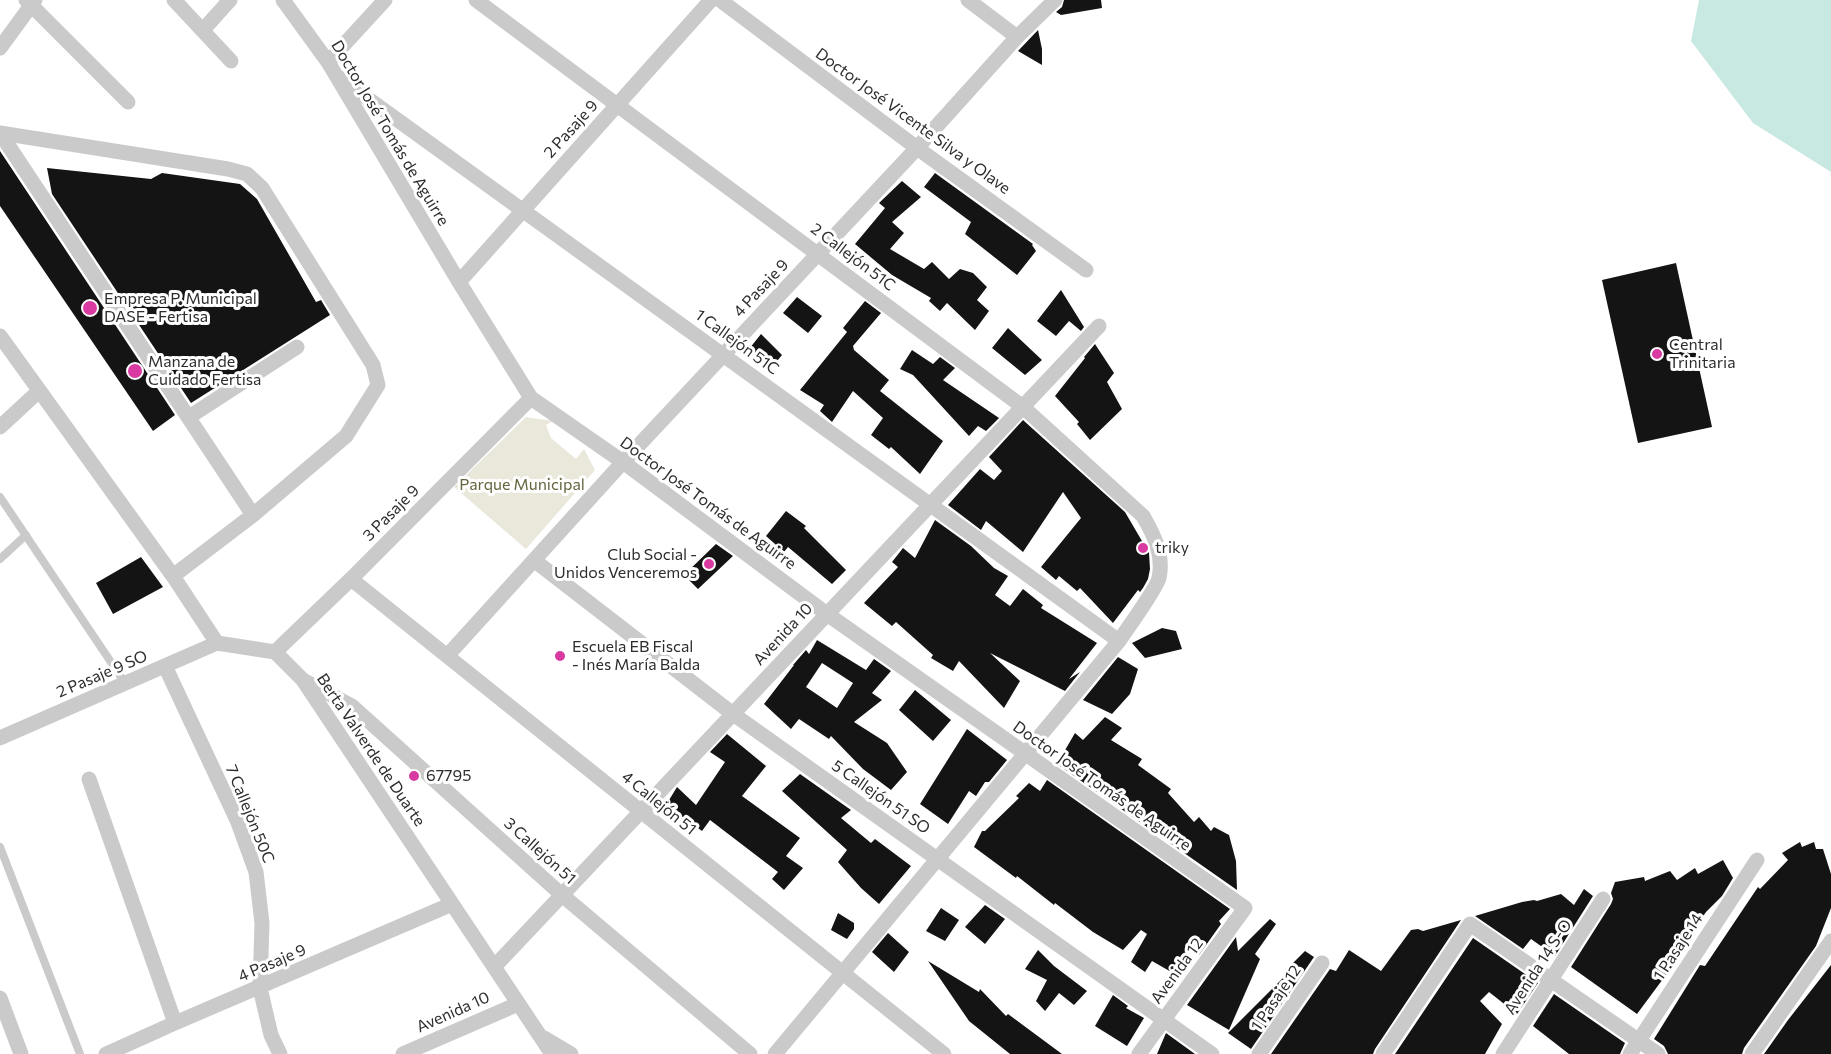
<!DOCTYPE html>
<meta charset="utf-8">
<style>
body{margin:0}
canvas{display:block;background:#fff}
</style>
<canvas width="1831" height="1054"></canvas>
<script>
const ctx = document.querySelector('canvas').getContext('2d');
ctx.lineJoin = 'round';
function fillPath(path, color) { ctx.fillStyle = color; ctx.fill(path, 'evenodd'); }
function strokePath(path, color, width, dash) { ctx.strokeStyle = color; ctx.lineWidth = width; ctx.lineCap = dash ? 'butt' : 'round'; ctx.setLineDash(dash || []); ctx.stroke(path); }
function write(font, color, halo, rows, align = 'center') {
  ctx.font = font + ' Commissioner,sans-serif'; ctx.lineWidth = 6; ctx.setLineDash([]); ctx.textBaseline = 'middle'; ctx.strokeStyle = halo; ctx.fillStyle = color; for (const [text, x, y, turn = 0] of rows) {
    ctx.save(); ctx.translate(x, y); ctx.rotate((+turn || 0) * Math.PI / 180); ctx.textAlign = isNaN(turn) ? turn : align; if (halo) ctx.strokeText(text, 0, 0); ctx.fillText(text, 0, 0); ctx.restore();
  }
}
fillPath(new Path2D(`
 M526,417l27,4 -7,4 5,13 25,21 8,-10 11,21 -69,79 -72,-62z`), '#eae8db');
fillPath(new Path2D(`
 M1699,0h132v172l-78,-49 -62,-82z`), '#c8e9e2');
fillPath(new Path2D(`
 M1064,0h37l1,8 -41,7 -5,-3 6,-5z
 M1038,30l4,19v16l-24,-14z
 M0,151l175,264 -22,16 -153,-225z
 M47,168l104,11 11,-6 78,11 17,15 59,103 5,-2 9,15 -139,88 -139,-209z
 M935,173l98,71 -1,1 4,6 -19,24 -52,-41 6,-12 -47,-35z
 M902,181l19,16 -29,25 12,11 -14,16 34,20 8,-7 17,17 11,-10 13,4 14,14 -10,13 12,11 -14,19 -28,-27 -7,8 -11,-10 2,-3 -39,-23 -37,-31 30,-36 -6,-5z
 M1676,263l36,164 -74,16 -36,-163z
 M1061,290l23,37 -3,4 -12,-10 -13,15 -19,-15z
 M797,297l25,19 -14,17 -25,-20z
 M865,301l16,12 -28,33 1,4 35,30 -9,11 63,50 -23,33 -29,-27 -2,2 -18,-14 12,-17 -30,-27 -21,31 -12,-11 4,-6 -24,-15 47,-58 -4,-4z
 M1008,328l34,32 -17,15 -33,-27z
 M761,334l21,21 -9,11 -24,-17z
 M1095,344l19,29 -7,9 15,27 -32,31 -13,-16 2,-2 -24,-26 30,-38 -1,-1z
 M912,350l21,14 7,-7 15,11 -12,12 56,38 -13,13 -8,-5 -9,10 -56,-61 -13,-6z
 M1023,420l102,92 24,41 1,16 -2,10 -5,9 -3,4 -2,-2 -25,33 -33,-35 -3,3 -18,-15 -3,4 -15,-13 40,-49 -18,-26 -40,60 -37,-31 -5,9 -33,-25 32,-36 14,11 8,-9 -13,-14z
 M786,511l20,15 -2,2 42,42 -14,14 -44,-37 -4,5 -18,-16z
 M935,520l36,26 23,22 14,8 -13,19 15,11 13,-17 20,16 -2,3 56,35 -28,36 11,-7 -15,19 -75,-38 30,28 -16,27 -45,-47 -6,10 -22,-13 2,-3 -37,-33 -4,4 -28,-23 34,-36 -6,-5 11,-14 12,10z
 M716,544l17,12 -35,33 -14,-14z
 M141,557l22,30 -50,27 -17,-31z
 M1162,628l14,3 6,18 -37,9 -13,-15z
 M817,640l49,30 8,-11 17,12 -19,22 10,7 -28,22 33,21 20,29 -16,18 -28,-21 -32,-33 -2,3 -30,-20 -8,10 -27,-25 30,-39h-1l13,-15 3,4zM822,663l31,20 -16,25 -31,-21z
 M1118,657l20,12 -8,25 -18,20 -29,-14z
 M915,690l36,30 -18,21 -34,-31z
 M1105,717l17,11 -11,12 31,19 -4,6 33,24 -3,4 26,29 5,-5 12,14 3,-4 15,8 7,26 1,29 -180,-126 18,-31 8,7z
 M967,729l40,31 -18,22h-4l-9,14 -7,-5 -21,33 -28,-20z
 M727,734l39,32 -24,30 58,42 -14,18 17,12 -19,22 -12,-11 6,-7 -68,-52 -8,11 -36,-26 11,-18 19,18 29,-43 -15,-10z
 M800,774l51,36 -10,8 30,25 4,-4 36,27 -32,38 -18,-16 -23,-26 9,-12 -65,-59z
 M1047,780l183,129 -11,12 2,3 -22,31 -11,-6 -15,24 -21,-12 -7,11 -14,-10 16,-28 -6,-4 -18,20 -30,-18 -38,-29 -1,2 -37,-29 -1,2 -42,-31 8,-16h3l34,-33 -3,-2 13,-13 11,8z
 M1800,842l2,5 12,-5 2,7h7l8,25v34l-15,38 -72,102 -2,6h-74l-4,-8 -10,-7 46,-74 5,1 53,-79 2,2 28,-29 -6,-7z
 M1723,860l10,18 -11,18 -16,16 -14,20 -12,24 -43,58 -66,-47 40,-63 2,-5 -2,-6 4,-11 29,-5 1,4 25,-10 7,9 18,-12 3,6z
 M1584,889l9,7 -38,60 -24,-17 -8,10 -48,-33 47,-14 12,-2 3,1 24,-7 13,11z
 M985,905l20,14 -20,25 -20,-17z
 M941,908l18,12 -14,21 -19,-10z
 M838,913l16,10v6l-7,10 -16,-9z
 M1270,919l6,5 -21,30 5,5 -31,71 -42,-25 49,-68 2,14z
 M1461,920l-86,129 -2,5h-102l59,-85 6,2 13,-21 32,21 30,-41 7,-1 5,2z
 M888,933l21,19 -15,20 -22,-20z
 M1473,938l65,45 -21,31 -28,-22 -9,9 22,23 -17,30h-90z
 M1038,950l16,16 33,25 -13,14 -15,-12 -14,18 -9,-10 11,-21 -22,-11z
 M1305,951l9,6 -63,92 -23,-16 55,-55 6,-11z
 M928,961l51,31 1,-3 26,27 2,-2 54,40h-52l-41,-33z
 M1831,965v89h-67l24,-34z
 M1554,994l71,49 -5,11h-51l-36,-28z
 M1113,995l15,11 -2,2 18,10 -17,28 -32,-20z
 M1166,1033l29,21h-38z`), '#141414');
strokePath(new Path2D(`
 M0,497l125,186
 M0,559l26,-24
 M0,847l80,207`), '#cacaca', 8);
strokePath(new Path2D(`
 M26,0l102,102
 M174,0l57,61
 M283,0l45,62 131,220 72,116 92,64 204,152 418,294 -106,146
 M476,0l547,407 120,109c11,19 21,39 16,62 -2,10 -32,51 -40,63l-344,413
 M720,0l197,148 169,122
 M968,0l49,37
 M203,30l27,-30
 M0,48l35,-48
 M328,62l57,-62
 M338,77l781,564
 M0,133l228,36 19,5 15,14 111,177 5,20 -32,51 -93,79 -80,61
 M0,133l253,382
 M459,282l252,-282
 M0,336l173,240 44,67 58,9 28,28 249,374
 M189,417l108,-70
 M0,427l39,-36
 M535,561l198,153 479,340
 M351,579l593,475
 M275,652l76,-73 180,-181
 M447,656l176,-194 294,-314 100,-111 38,-37
 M165,666l72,154 19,52 6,51 -2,65 11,47 9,19
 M305,681l47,25 210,189 188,159
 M0,738l217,-95
 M89,779l86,244
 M494,967l605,-641
 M0,998l21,56
 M544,1038l27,16
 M106,1054l69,-31 277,-119
 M403,1054l115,-50
 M1259,1054l63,-91
 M1383,1054l87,-130 188,130
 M1503,1054l100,-155
 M1630,1054l127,-194
 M1752,1054l79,-113`), '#cacaca', 15);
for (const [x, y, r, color] of [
 [90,308,8,"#d93aa2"],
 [1657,354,6,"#d93aa2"],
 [135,371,8,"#d93aa2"],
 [1143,548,6,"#d93aa2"],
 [709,564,6,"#d93aa2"],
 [560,656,6,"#d93aa2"],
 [414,776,6,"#d93aa2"]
]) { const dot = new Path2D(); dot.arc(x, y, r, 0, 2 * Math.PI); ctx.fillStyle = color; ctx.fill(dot); strokePath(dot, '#fff', 2); }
write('16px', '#2d2d2d', '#fff', [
 ["Doctor José Vicente Silva y Olave",913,121,36],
 ["2 Pasaje 9",571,129,-48],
 ["Doctor José Tomás de Aguirre",390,133,59],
 ["2 Callejón 51C",853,257,37],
 ["4 Pasaje 9",761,288,-47],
 ["1 Callejón 51C",737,342,36],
 ["Doctor José Tomás de Aguirre",708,503,36],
 ["3 Pasaje 9",391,513,-45],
 ["Avenida 10",783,634,-47],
 ["2 Pasaje 9 SO",102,674,-23],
 ["Berta Valverde de Duarte",371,750,56],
 ["Doctor José Tomás de Aguirre",1102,786,35],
 ["5 Callejón 51 SO",881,797,35],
 ["4 Callejón 51",659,803,39],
 ["7 Callejón 50C",250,814,68],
 ["3 Callejón 51",540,851,42],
 ["1 Pasaje 14",1678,947,-57],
 ["4 Pasaje 9",272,963,-23],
 ["Avenida 14 S-O",1538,967,-57],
 ["Avenida 12",1177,971,-54],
 ["1 Pasaje 12",1276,998,-56],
 ["Avenida 10",453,1012,-24]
]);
write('16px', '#2d2d2d', '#fff', [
 ["Empresa P. Municipal",104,299],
 ["DASE - Fertisa",104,317],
 ["Central",1669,345],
 ["Trinitaria",1669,363],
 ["Manzana de",148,362],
 ["Cuidado Fertisa",148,380],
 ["triky",1155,548],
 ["Club Social -",697,555,"right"],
 ["Unidos Venceremos",697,573,"right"],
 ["Escuela EB Fiscal",572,647],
 ["- Inés María Balda",572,665],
 ["67795",426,776]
], 'left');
write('16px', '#66643e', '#fff', [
 ["Parque Municipal",522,485]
]);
</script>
